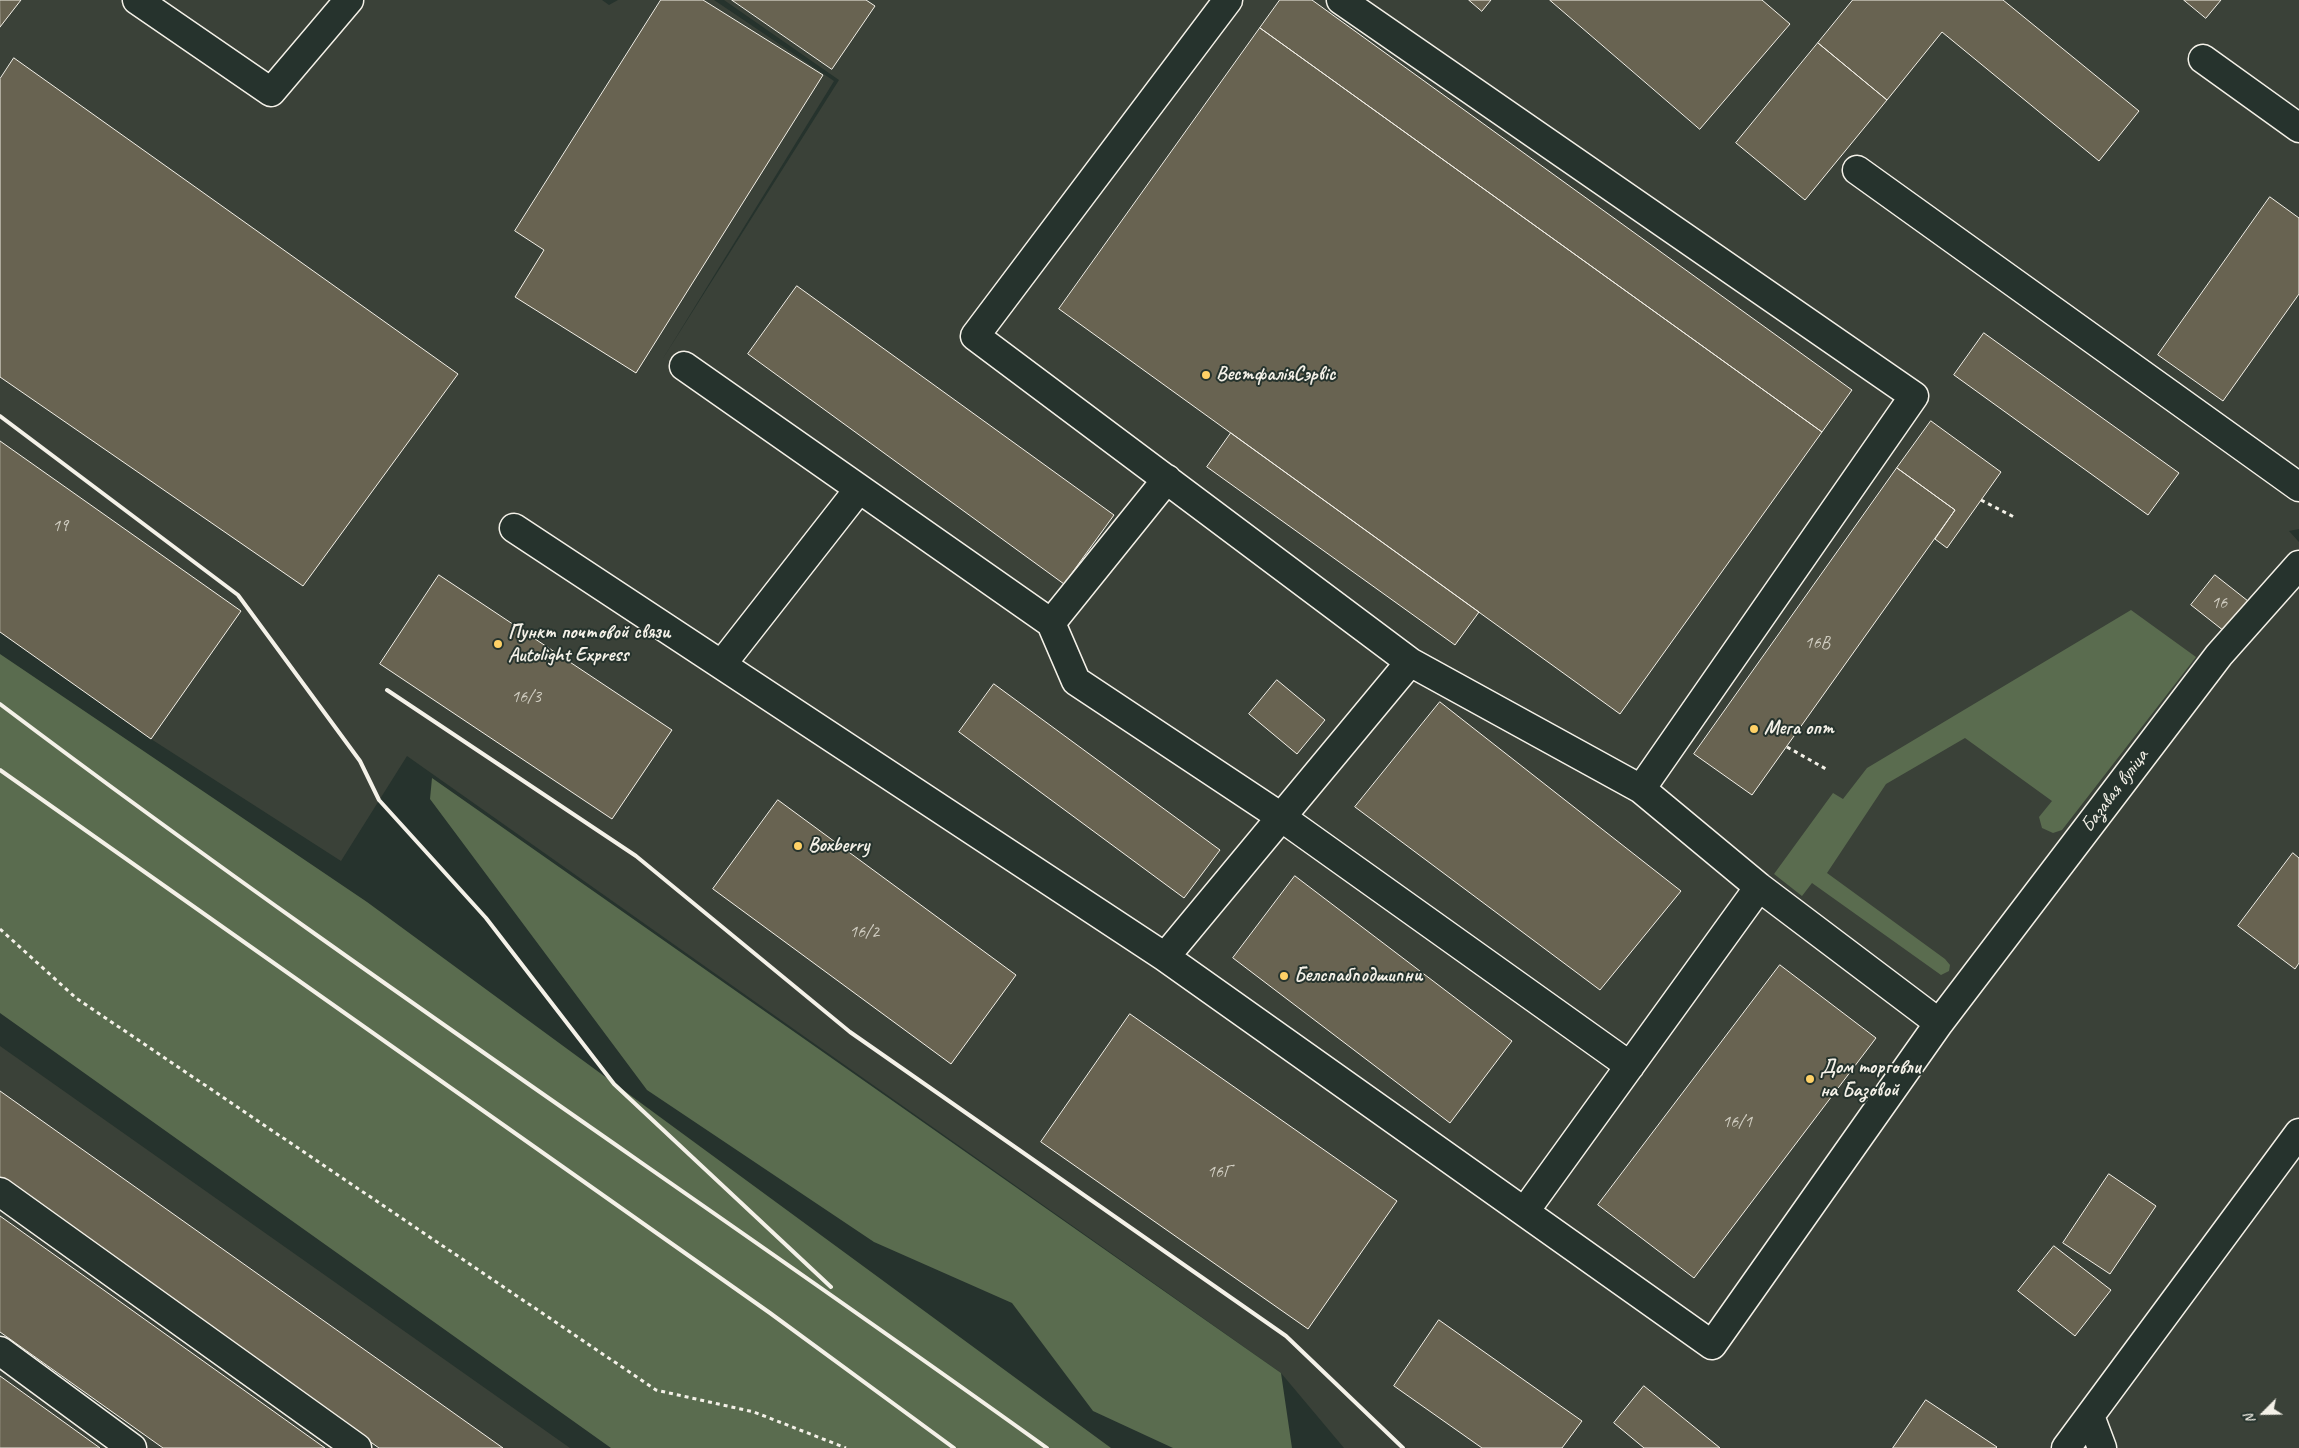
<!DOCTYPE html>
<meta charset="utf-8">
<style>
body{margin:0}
#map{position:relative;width:2299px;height:1448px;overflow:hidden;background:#26332d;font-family:Caveat,sans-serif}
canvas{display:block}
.north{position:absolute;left:2239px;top:1388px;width:50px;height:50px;-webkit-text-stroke:4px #26332d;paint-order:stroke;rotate:247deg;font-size:14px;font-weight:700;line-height:20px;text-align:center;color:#f4f1e8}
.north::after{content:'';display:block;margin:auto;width:18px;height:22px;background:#f4f1e8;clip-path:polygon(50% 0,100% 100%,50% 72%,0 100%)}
</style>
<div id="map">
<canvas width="2299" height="1448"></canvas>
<div class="north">N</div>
</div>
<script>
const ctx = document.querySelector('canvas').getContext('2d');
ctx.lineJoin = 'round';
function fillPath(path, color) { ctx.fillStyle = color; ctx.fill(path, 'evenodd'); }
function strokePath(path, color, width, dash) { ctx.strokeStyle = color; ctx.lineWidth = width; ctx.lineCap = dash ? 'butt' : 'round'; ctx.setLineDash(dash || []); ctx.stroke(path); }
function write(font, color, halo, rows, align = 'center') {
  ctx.font = font + ' Caveat,sans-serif'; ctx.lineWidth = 4; ctx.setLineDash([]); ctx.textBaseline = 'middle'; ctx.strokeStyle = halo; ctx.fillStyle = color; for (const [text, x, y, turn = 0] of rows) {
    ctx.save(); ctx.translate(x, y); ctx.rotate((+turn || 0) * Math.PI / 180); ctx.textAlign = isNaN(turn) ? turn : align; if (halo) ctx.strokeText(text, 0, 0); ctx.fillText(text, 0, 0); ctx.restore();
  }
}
fillPath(new Path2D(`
 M0,0h602l7,5 9,-5h96l120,81 -172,279 177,-280 -115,-80h1575v529l-10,2 10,11v906h-955l-63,-75 -874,-617 -66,105 -190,-122 -151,-107z
 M0,1046l570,402h-570z`), '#3a4138');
fillPath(new Path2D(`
 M2131,610l65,47 -134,173 -9,3 -11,-5 -3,-11 13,-16 -87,-63 -79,46 -59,89 118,86 5,6 -1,6 -8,4 -129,-92 -10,13 -28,-22 59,-81 10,6 24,-31z
 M0,654l367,248 744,546h-500l-611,-435z
 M432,778l849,595 11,75h-119l-80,-37 -81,-108 -138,-61 -227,-152 -217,-291z`), '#5a6c4f');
const building = new Path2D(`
 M0,0h21l-21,27z
 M661,0h42l120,75 -187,298 -121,-76 29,-47 -29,-19z
 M732,0h134l9,6 -43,63z
 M1280,0h32l540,390 -30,42 -562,-404z
 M1469,0h22l-9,11z
 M1550,0h212l28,24 -90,105z
 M1853,0h150l136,111 -40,50 -157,-129 -55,68 -69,-57z
 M2184,0h37l-15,18z
 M1260,28l562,404 -202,282 -561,-405z
 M1818,43l69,57 -82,100 -69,-57z
 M14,58l444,316 -155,212 -303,-209v-298z
 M2270,197l29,21v76l-76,107 -65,-46z
 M797,286l317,229 -50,69 -316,-230z
 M1984,333l195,140 -31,42 -194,-140z
 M1931,421l70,51 -54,76 -12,-9 20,-29 -58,-42z
 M1231,433l248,179 -24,33 -248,-178z
 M0,441l241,170 -90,128 -151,-107z
 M1897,468l58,42 -203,285 -58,-41z
 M439,575l233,155 -60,89 -232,-155z
 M2215,575l33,26 -24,30 -33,-26z
 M1277,680l48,40 -28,34 -48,-40z
 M994,684l226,166 -36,48 -225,-166z
 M1440,702l241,189 -81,99 -245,-183z
 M778,800l238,175 -65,89 -238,-175z
 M2293,853l6,5v105l-4,6 -57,-43z
 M1295,876l217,165 -62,82 -217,-165z
 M1780,965l96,73 -182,240 -96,-73z
 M1130,1014l267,187 -89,128 -267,-187z
 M0,1091l503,357h-124l-379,-269z
 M2109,1174l47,32 -46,68 -47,-31z
 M0,1216l325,232h-162l-163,-116z
 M2054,1246l57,44 -36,46 -57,-45z
 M1439,1320l143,101 -20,27h-80l-88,-62z
 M0,1376l100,72h-100z
 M1644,1386l76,62h-76l-30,-25z
 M1926,1400l71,47 -1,1h-103z`);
fillPath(building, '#686351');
strokePath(building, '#f4f1e8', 1);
const minor = new Path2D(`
 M137,0l134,92 78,-92
 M1228,0l-253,336 435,326 231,127
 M1341,0l573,396 -273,393 118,98 180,136
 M2203,59l96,69
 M1857,170l442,317
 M684,366l367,257 116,-144
 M514,528l651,429 547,388 227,-322 280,-368 80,-90
 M1051,623l25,58 205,136 349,249
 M722,664l137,-175
 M1165,957l245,-295
 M0,1192l357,256
 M1525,1211l234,-324
 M0,1351l132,97
 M2090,1416l12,32
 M2066,1448l233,-315`);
strokePath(minor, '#f4f1e8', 31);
strokePath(new Path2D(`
 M1981,500l35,18
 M1787,747l39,22
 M0,929l76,69 580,392 98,22 92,36`), '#f4f1e8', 3, [4, 4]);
strokePath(minor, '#26332d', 28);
strokePath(new Path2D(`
 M0,416l238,179 122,166 19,39 107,118 128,166 217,203
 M387,690l249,166 214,176 436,304 117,112
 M0,704c342,258 699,494 1047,744
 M0,770l770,543 184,135`), '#f4f1e8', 4);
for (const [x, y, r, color] of [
 [1206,375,5,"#ffd166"],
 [498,644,5,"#ffd166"],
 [1754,729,5,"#ffd166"],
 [798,846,5,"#ffd166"],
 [1284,976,5,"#ffd166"],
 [1810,1079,5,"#ffd166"]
]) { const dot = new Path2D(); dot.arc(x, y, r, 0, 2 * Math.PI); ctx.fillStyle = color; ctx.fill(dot); strokePath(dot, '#26332d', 2); }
write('18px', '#d1cec2', null, [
 ["19",60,526],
 ["16",2219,603],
 ["16В",1817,643],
 ["16/3",526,697],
 ["16/2",864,932],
 ["16/1",1737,1122],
 ["16Г",1219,1172]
]);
write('bold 20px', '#f4f1e8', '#26332d', [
 ["ВестфаліяСэрвіс",1216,375],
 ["Пункт почтовой связи",508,633],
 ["Autolight Express",508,656],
 ["Мега опт",1764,729],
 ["Boxberry",808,846],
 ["Белспабподшипни",1294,976],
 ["Дом торговли",1820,1068],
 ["на Базовой",1820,1091]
], 'left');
write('20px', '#f4f1e8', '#26332d', [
 ["Базавая вуліца",2115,791,-53]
]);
</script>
